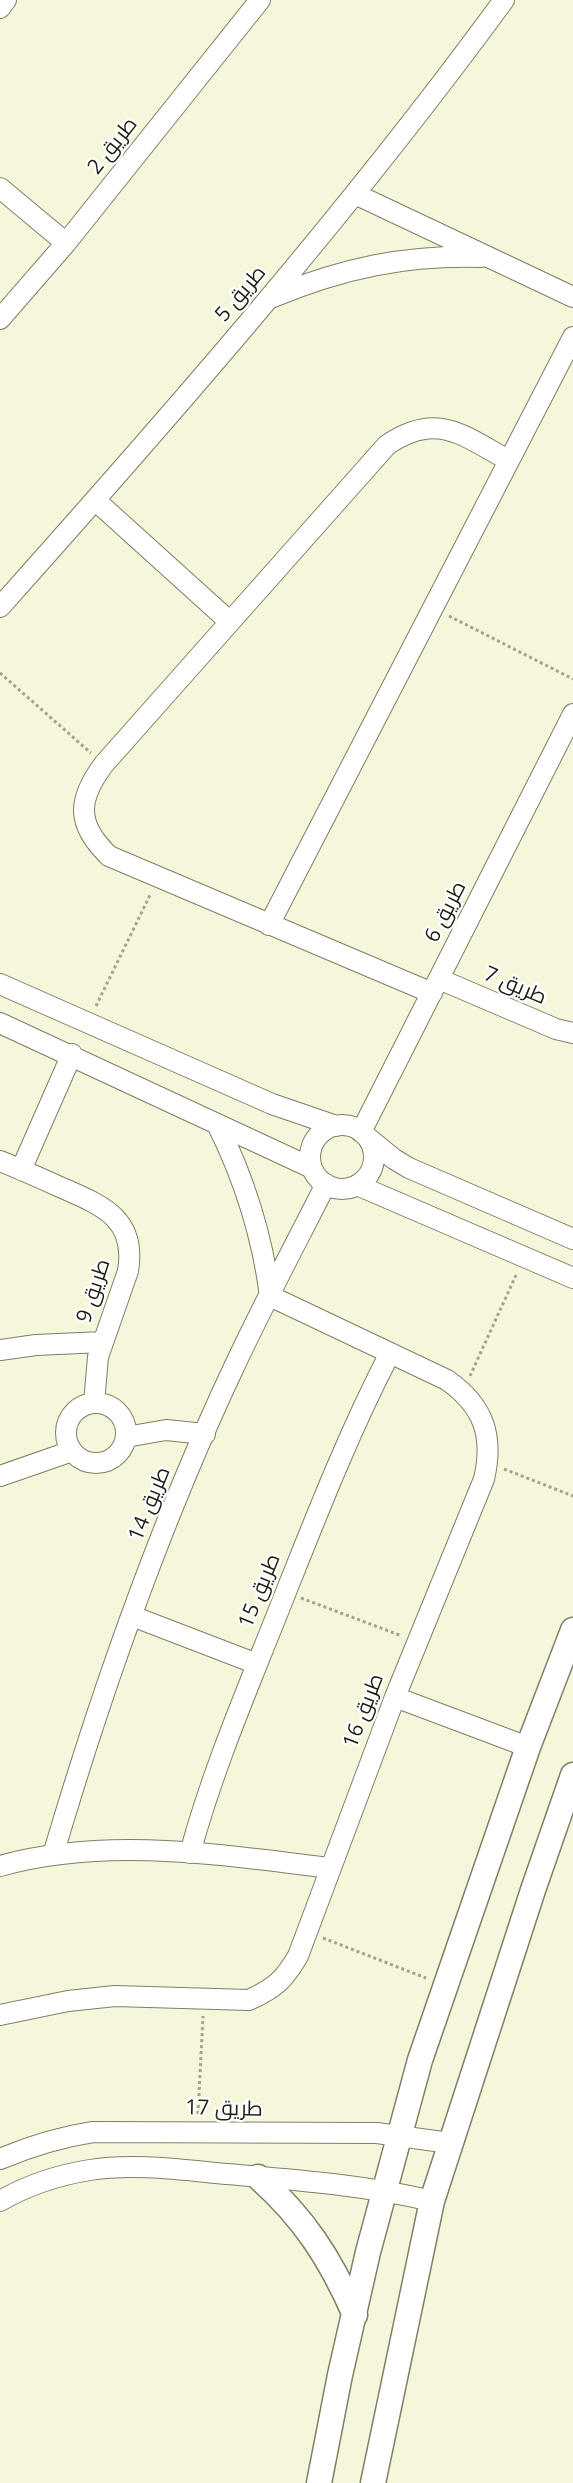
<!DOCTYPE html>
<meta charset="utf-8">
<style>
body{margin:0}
canvas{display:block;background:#f6f6db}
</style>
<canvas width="573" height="2483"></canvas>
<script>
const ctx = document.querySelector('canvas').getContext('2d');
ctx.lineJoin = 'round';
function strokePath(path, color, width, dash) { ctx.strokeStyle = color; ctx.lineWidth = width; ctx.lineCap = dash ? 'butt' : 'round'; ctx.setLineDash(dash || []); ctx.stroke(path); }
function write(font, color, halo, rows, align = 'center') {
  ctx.font = font + ' "Open Sans",Cairo,sans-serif'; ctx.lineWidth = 4.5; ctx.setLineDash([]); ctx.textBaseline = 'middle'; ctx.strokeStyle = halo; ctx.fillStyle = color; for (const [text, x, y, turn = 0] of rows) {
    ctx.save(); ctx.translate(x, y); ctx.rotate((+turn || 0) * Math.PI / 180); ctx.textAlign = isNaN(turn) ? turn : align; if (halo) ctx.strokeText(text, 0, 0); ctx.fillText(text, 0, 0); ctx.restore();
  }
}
const minor = new Path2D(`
 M0,8l6,-8
 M0,188l66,55
 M355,194l218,103
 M273,297c70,-29 132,-42 208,-40
 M0,319l66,-76 194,-243
 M95,500l135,122
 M0,607c175,-196 348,-394 504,-607
 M269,925l304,-588
 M439,979l117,50 17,4
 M0,984l272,120 64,22
 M432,993l-323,-137c-33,-32 -32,-56 -5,-92l283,-319c50,-34 75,-10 121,15
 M0,1023l312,145
 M310 1157a32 32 0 1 1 64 0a32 32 0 1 1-64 0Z
 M361,1132l212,-418
 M367,1137l27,22 15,9 164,71
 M0,1161c20,8 40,17 60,26 41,18 77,31 68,84l-30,86 -4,46
 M21,1170l51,-116
 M357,1185l216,93
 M0,1350l36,-5 67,-3
 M66 1433a30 30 0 1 1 60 0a30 30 0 1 1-60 0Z
 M126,1437l40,-7 39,4
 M0,1476l72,-25
 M132,1616l125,48
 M395,1697l133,50
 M190,1853c22,-81 55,-158 86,-236 36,-90 70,-179 114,-264
 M53,1855c49,-166 107,-331 181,-488 29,-62 61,-122 92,-183
 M0,1866c107,-30 222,-11 330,2
 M0,2015l68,-14 47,-5 134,4c26,-12 35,-20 49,-44l97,-259 89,-218c10,-43 0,-73 -37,-99l-177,-84c-8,-62 -25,-116 -53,-172
 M0,2159c31,-13 60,-22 93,-27l284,1 73,10
 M0,2201c28,-16 58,-26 90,-31 44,-7 93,0 137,4 69,6 138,11 205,27`);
const tertiary = new Path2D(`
 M258,2177c46,41 72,81 97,138
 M319,2483l21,-108 28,-123 52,-192 108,-313 45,-117
 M373,2483l59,-282 101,-311 40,-115`);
strokePath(minor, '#7f7f67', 22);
strokePath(tertiary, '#7f7f67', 27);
strokePath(new Path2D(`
 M449,616l124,63
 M0,673l91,80
 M96,1006l55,-113
 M470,1376l47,-103
 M504,1469l69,27
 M301,1598l101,38
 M323,1938l103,40
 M198,2114l5,-98`), '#a3a38e', 3, [3, 3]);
strokePath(minor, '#fff', 20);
strokePath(tertiary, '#fff', 24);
write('21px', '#1e1e15', '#fff', [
 ["طريق 2",113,146,-52],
 ["طريق 5",241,294,-50],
 ["طريق 6",446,912,-63],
 ["طريق 7",515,986,23],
 ["طريق 9",94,1291,-72],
 ["طريق 14",150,1504,-68],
 ["طريق 15",260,1591,-68],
 ["طريق 16",364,1711,-69],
 ["طريق 17",224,2109,1]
]);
</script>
